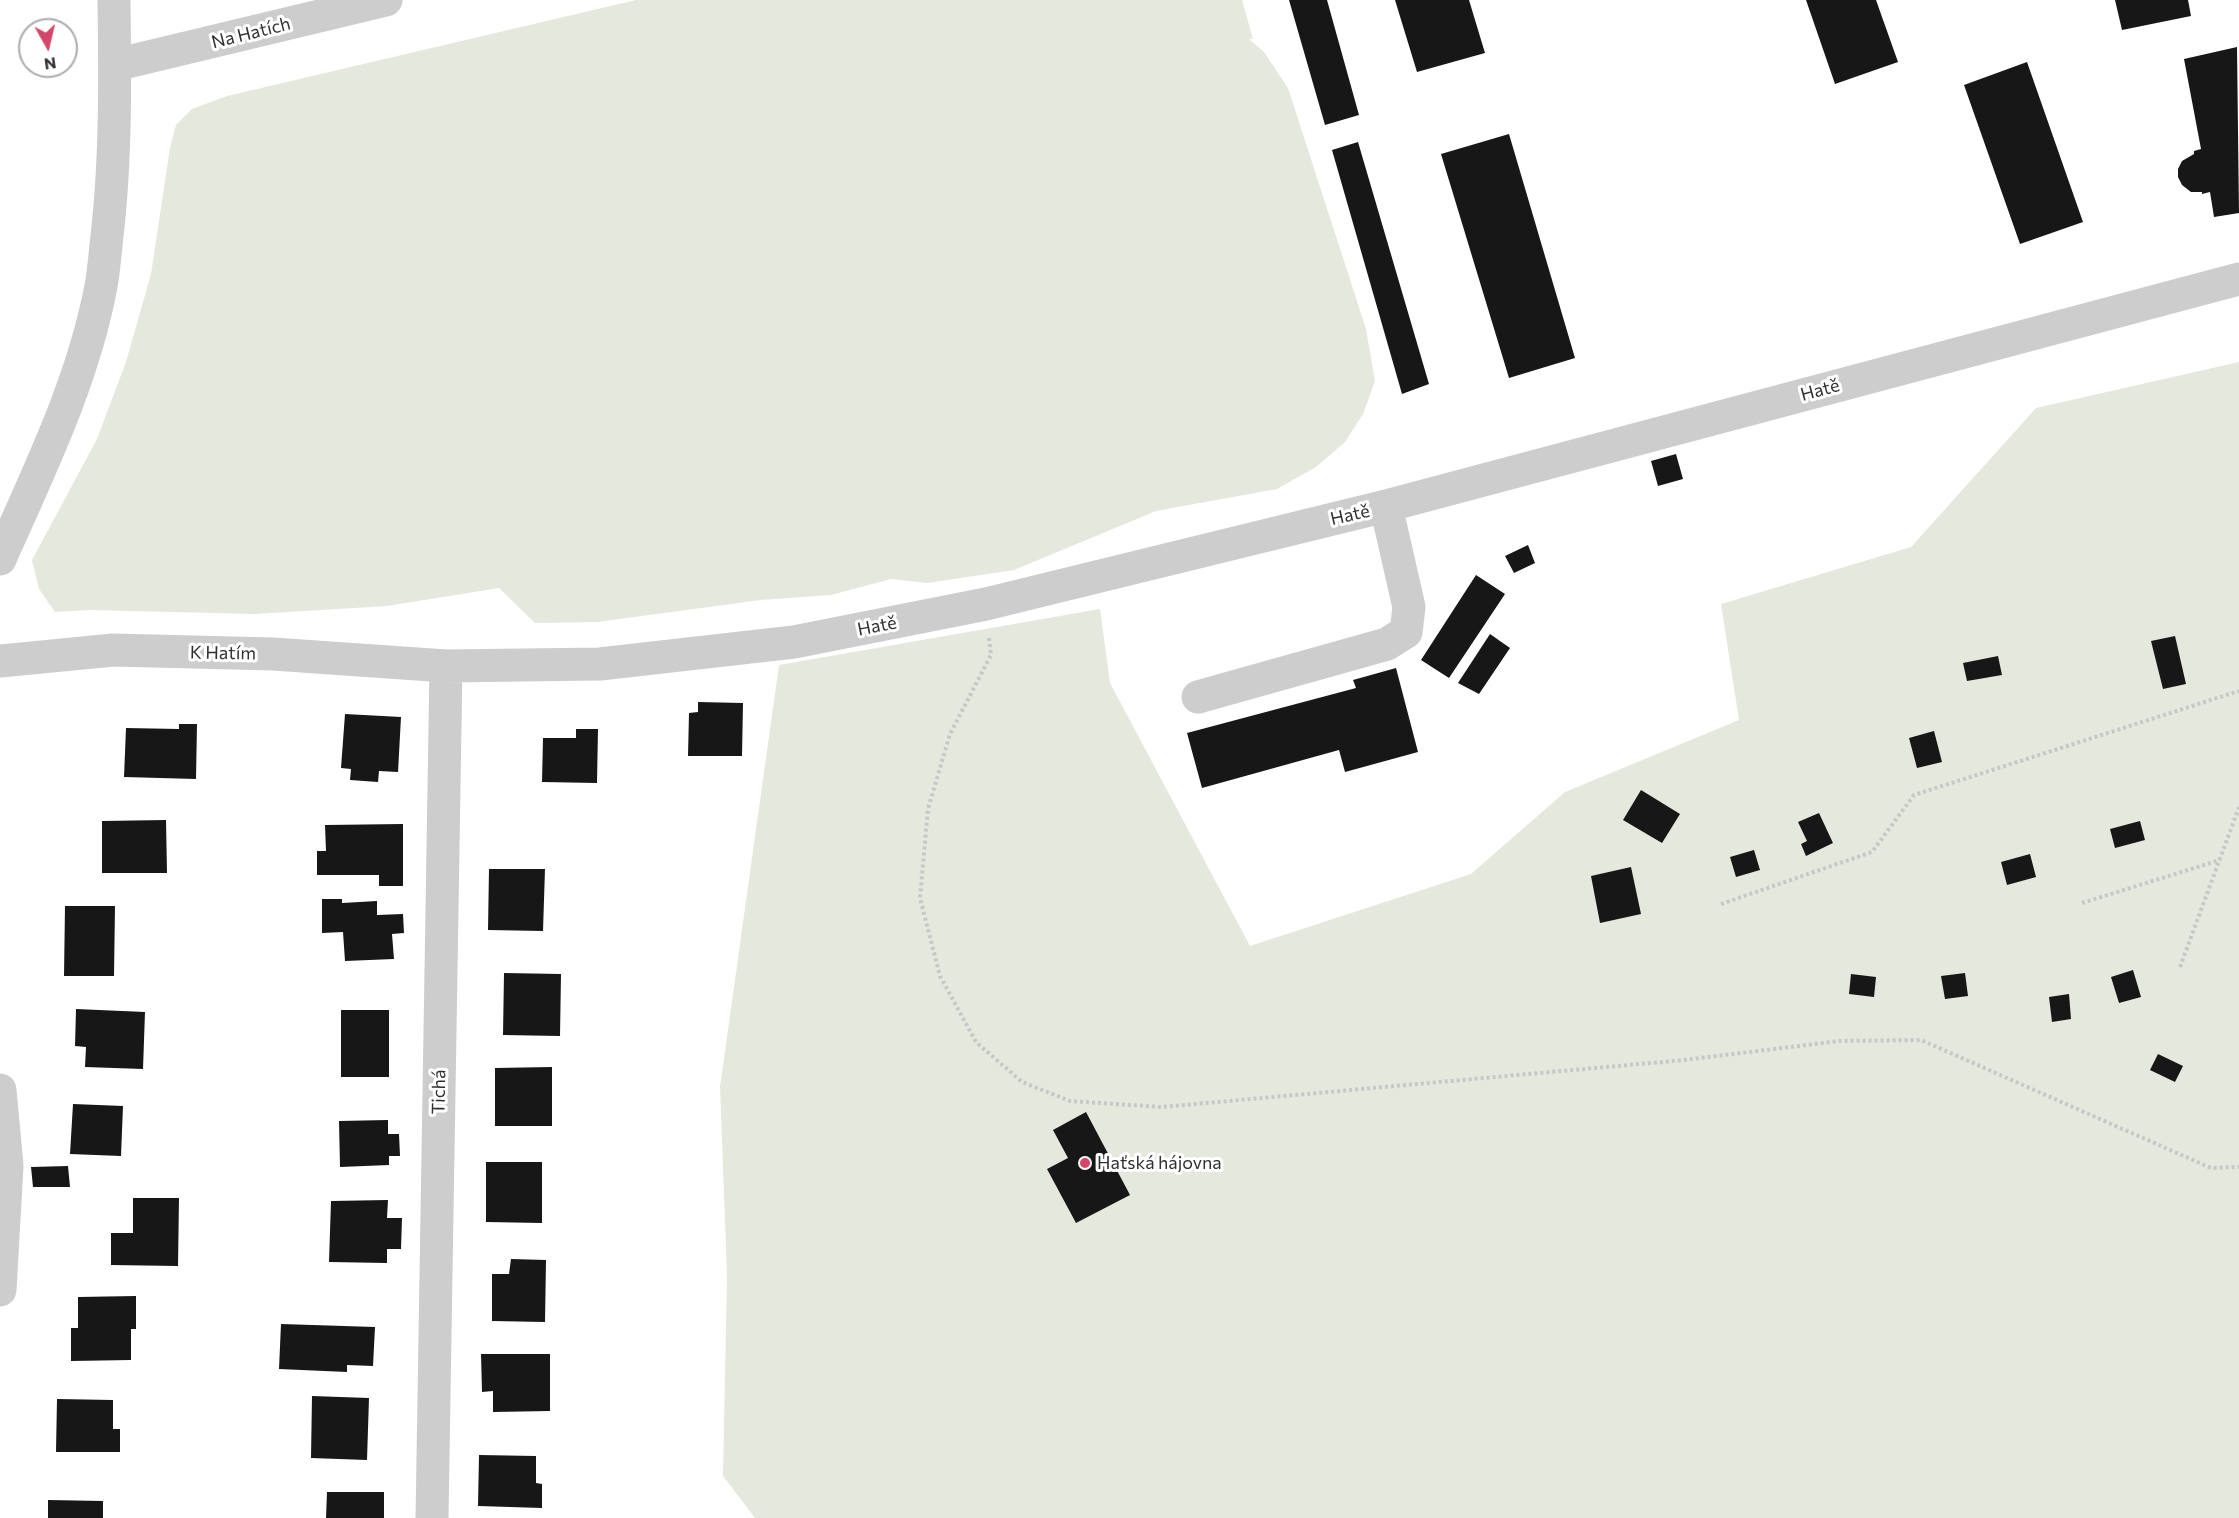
<!DOCTYPE html>
<meta charset="utf-8">
<style>
body{margin:0}
#map{position:relative;width:2239px;height:1518px;overflow:hidden;background:#fff;font-family:Commissioner,sans-serif}
canvas{display:block}
.north{position:absolute;left:18px;top:18px;width:60px;height:60px;box-sizing:border-box;background:#fff;border:2px solid #acacac;border-radius:50%;rotate:172deg;font-size:16px;font-weight:700;line-height:24px;text-align:center;color:#303030}
.north::after{content:'';display:block;margin:auto;width:21px;height:27px;background:#d44568;clip-path:polygon(50% 0,100% 100%,50% 72%,0 100%)}
</style>
<div id="map">
<canvas width="2239" height="1518"></canvas>
<div class="north">N</div>
</div>
<script>
const ctx = document.querySelector('canvas').getContext('2d');
ctx.lineJoin = 'round';
function fillPath(path, color) { ctx.fillStyle = color; ctx.fill(path, 'evenodd'); }
function strokePath(path, color, width, dash) { ctx.strokeStyle = color; ctx.lineWidth = width; ctx.lineCap = dash ? 'butt' : 'round'; ctx.setLineDash(dash || []); ctx.stroke(path); }
function write(font, color, halo, rows, align = 'center') {
  ctx.font = font + ' Commissioner,sans-serif'; ctx.lineWidth = 6; ctx.setLineDash([]); ctx.textBaseline = 'middle'; ctx.strokeStyle = halo; ctx.fillStyle = color; for (const [text, x, y, turn = 0] of rows) {
    ctx.save(); ctx.translate(x, y); ctx.rotate((+turn || 0) * Math.PI / 180); ctx.textAlign = isNaN(turn) ? turn : align; if (halo) ctx.strokeText(text, 0, 0); ctx.fillText(text, 0, 0); ctx.restore();
  }
}
fillPath(new Path2D(`
 M636,0h606l11,39h-4l15,13 24,36 78,241 9,52 -12,33 -18,28 -29,25 -39,22 -121,22 -142,59 -87,13 -36,-4 -60,16 -70,5 -164,22 -62,1 -36,-35 -112,18 -132,8 -166,-4 -34,2 -16,-23 -7,-29 65,-121 29,-77 25,-88 19,-126 6,-23 16,-16 35,-13z
 M2239,362v1156h-1484l-32,-42 4,-201 -7,-188 59,-422 321,-56 10,74 140,263 221,-72 94,-82 174,-72 -18,-116 190,-57 125,-139z`), '#e5e8dd');
fillPath(new Path2D(`
 M1289,0h38l32,115 -34,10z
 M1395,0h74l16,53 -68,19z
 M1806,0h70l22,62 -63,22z
 M2115,0h73l3,16 -69,14z
 M2237,47l2,166 -25,4 -4,-25 -8,2v-2h-11l-9,-7 -4,-8v-8l4,-8 12,-7v-3l7,-2 -17,-90z
 M2027,62l56,160 -63,22 -56,-159z
 M1509,134l66,224 -66,20 -68,-224z
 M1358,142l71,242 -27,10 -70,-244z
 M1676,454l7,25 -25,7 -7,-25z
 M1528,545l7,18 -21,10 -9,-17z
 M1476,575l29,19 -56,84 -28,-18z
 M1490,634l20,14 -31,46 -21,-11z
 M2175,636l11,48 -23,5 -12,-48z
 M1998,656l4,19 -35,6 -4,-18z
 M1396,668l22,84 -73,20 -6,-22 -137,38 -15,-55 169,-45 -3,-8z
 M698,702l45,1 -1,53h-54l1,-43 9,-1z
 M345,714l56,3 -3,55 -19,-1 -1,11 -28,-2 1,-11 -10,-1z
 M179,724h18l-1,55 -72,-2 2,-49 53,1z
 M576,729h22l-1,54 -55,-1 1,-44h33z
 M1934,731l8,31 -25,6 -8,-30z
 M1641,790l39,24 -18,29 -39,-23z
 M1819,813l14,30 -27,13 -5,-12 6,-3 -9,-19z
 M166,820l1,53h-65v-52z
 M2140,821l5,19 -30,8 -5,-19z
 M403,824v62h-24v-11h-62v-24h9l-1,-26z
 M1754,850l6,20 -24,7 -6,-20z
 M2030,854l6,23 -29,8 -6,-23z
 M1631,867l10,47 -41,9 -9,-47z
 M489,869h56l-2,62 -55,-1z
 M322,899h20v4l35,-2v14l26,-1 1,19 -12,1 2,25 -49,2 -2,-29 -21,1z
 M65,906h50l-1,70h-50z
 M2133,970l8,27 -22,6 -8,-26z
 M504,973l57,1 -1,62 -57,-1z
 M1965,973l3,23 -23,3 -4,-23z
 M1851,974l25,3 -2,20 -25,-3z
 M2069,994l2,25 -19,3 -3,-25z
 M76,1009l69,3 -2,57 -58,-2 1,-20 -11,-1z
 M341,1010h48v67h-48z
 M2158,1054l25,12 -8,16 -25,-12z
 M552,1067v59h-57v-58z
 M73,1104l50,2 -2,50 -51,-2z
 M1086,1112l44,83 -54,28 -29,-54 21,-11 -15,-28z
 M388,1120v14h11l1,22h-11v9l-49,2 -1,-46z
 M486,1162h56v61l-56,-1z
 M68,1166l2,21h-37l-2,-20z
 M133,1198h46l-1,68 -67,-1v-32h22z
 M388,1200l-1,18h15l-1,31h-14v14l-58,-1 2,-61z
 M511,1259l35,1 -1,62 -53,-1v-47h17z
 M136,1296v33h-5v31l-60,1v-33h7v-31z
 M281,1324l94,3 -2,39 -26,-1v7l-68,-3z
 M481,1354h69v57l-57,1v-21l-11,1z
 M312,1396l57,2 -2,62 -56,-2z
 M57,1399l56,1v29h7v23h-64z
 M479,1455l57,1v27l6,1v24l-64,-2z
 M327,1492h57v26h-58z
 M48,1500l55,1v17h-55z`), '#171717');
strokePath(new Path2D(`
 M989,638l2,17 -41,79 -22,75 -8,89 20,78 36,66 46,40 48,19 92,6 522,-47 155,-19 82,-1 290,128 28,-1
 M2082,903l138,-43
 M1721,904l151,-52 42,-57 325,-104
 M2180,967l59,-160`), '#c7c7c7', 4, [3, 3]);
strokePath(new Path2D(`
 M115,65l271,-65
 M0,559c39,-88 83,-177 101,-273 3,-16 4,-33 6,-50 9,-78 8,-157 7,-236
 M0,661l113,-11 160,4 173,12 154,-2 194,-22 192,-38 400,-98 853,-227
 M1198,697l189,-53 19,-12 3,-25 -23,-101
 M0,1090l7,76 -7,124
 M432,1518l14,-852`), '#cdcdcd', 33);
for (const [x, y, r, color] of [
 [1085,1163,6,"#d44568"]
]) { const dot = new Path2D(); dot.arc(x, y, r, 0, 2 * Math.PI); ctx.fillStyle = color; ctx.fill(dot); strokePath(dot, '#fff', 2); }
write('18px', '#303030', '#fff', [
 ["Na Hatích",251,33,-14],
 ["Hatě",1820,390,-15],
 ["Hatě",1350,515,-13],
 ["Hatě",877,626,-11],
 ["K Hatím",223,653,1],
 ["Tichá",439,1092,-89]
]);
write('18px', '#303030', '#fff', [
 ["Haťská hájovna",1097,1163]
], 'left');
</script>
